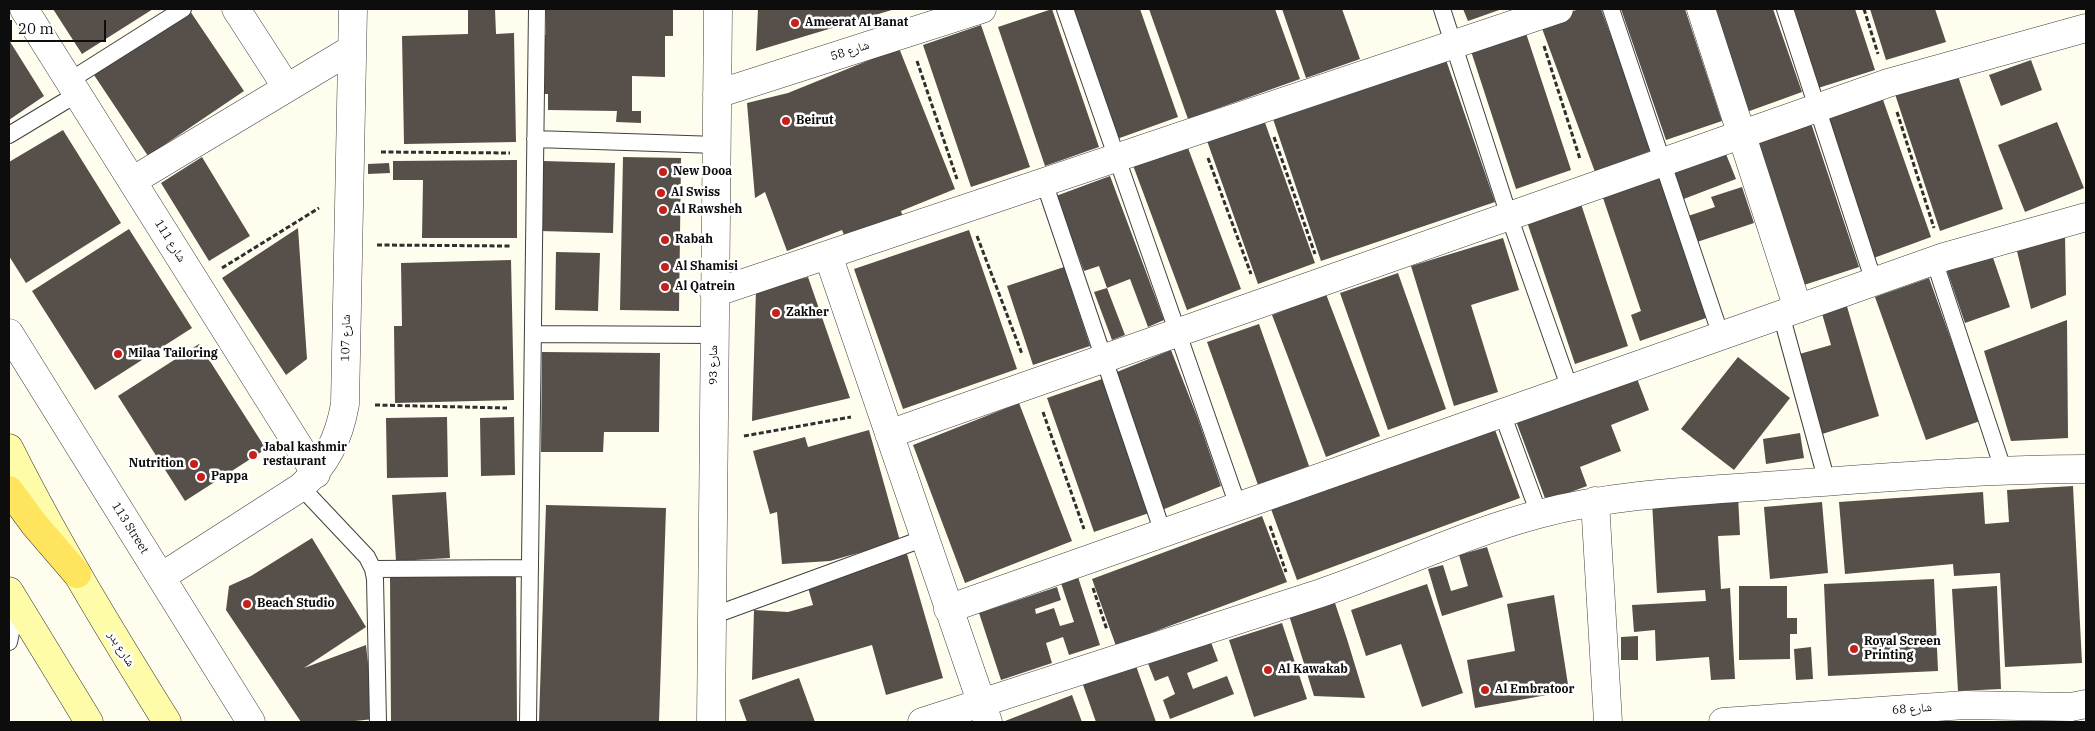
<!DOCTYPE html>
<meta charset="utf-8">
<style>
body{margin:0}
#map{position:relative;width:2095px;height:731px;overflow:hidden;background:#fffdee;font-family:"IBM Plex Serif",serif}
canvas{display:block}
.frame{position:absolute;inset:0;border:10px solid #0d0d0d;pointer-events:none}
.scale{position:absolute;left:10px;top:20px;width:96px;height:22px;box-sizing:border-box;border:2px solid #0d0d0d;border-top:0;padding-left:6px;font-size:15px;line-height:18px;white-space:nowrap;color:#0d0d0d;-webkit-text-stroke:4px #fff;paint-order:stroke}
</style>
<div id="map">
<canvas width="2095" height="731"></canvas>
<div class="frame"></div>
<div class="scale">20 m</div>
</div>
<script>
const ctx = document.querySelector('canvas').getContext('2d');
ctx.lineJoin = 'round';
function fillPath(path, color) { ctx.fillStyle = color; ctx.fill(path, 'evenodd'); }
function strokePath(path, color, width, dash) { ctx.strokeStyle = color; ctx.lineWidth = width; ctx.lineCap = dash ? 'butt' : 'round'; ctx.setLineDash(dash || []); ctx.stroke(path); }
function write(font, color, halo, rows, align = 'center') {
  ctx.font = font + ' "IBM Plex Serif","Noto Naskh Arabic",serif'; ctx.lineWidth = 5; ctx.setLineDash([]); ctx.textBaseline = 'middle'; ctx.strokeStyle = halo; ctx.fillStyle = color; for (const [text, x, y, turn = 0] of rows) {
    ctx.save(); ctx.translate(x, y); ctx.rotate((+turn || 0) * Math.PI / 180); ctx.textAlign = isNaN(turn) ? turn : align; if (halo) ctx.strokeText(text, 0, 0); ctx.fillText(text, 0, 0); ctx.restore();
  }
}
fillPath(new Path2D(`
 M53,9h100l-71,45z
 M468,9h27l1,25 18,-1 2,109 -112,2 -2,-108 66,-2z
 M546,9h127v27h-8v41l-33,-1v35h9v12l-25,-1 1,-11 -69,-1v-16h-7v-60l5,1z
 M758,9h137l-139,42z
 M1052,9l47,138 -54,19 -47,-139z
 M1070,9h70l38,108 -61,22z
 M1149,9h126l25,70 -112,40z
 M1282,9h60l18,50 -54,19z
 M1463,9h39l-34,12z
 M1579,9h22l52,141 -58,22 -55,-149z
 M1621,9h64l37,112 -56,19z
 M1707,9h66l29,83 -58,21z
 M1789,9h66l20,61 -60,19z
 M1870,9h65l11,33 -60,18z
 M190,11l54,80 -96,65 -54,-81z
 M981,25l49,142 -59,20 -48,-142z
 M1524,27l47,143 -55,19 -47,-144z
 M9,40l35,56 -35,24z
 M899,48l56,141 -54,22 3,9 -57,22 -5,-12 -55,21 -22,-59 -10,6 -8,-95 41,-10z
 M1444,54l51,148 -174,59 -50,-148z
 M2031,60l11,30 -41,16 -12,-31z
 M1956,70l47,139 -63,22 -46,-140z
 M1881,94l50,143 -60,22 -50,-144z
 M1263,117l52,146 -57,21 -52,-146z
 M2057,122l27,66 -59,24 -27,-67z
 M1811,123l48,144 -55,18 -47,-143z
 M63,130l58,93 -95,60 -17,-27v-94z
 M1185,140l56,149 -54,21 -56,-150z
 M1724,149l12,30 -55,21 -11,-29z
 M202,157l48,79 -41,25 -48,-78z
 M623,157l58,1 -2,153 -59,-1z
 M517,160v78h-95l1,-58h-30v-19z
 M543,161l72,2 -2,70 -73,-2z
 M389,163l1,10 -22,1v-10z
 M1657,171l49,147 -66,23 -9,-26 10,-4 -41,-122z
 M1110,176l54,144 -16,7 -18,-48 -23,9 18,47 -13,5 -18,-48 13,-4 -8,-22 -15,5 -28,-75z
 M1742,187l12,36 -60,20 -9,-26 30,-10 -4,-10z
 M1581,204l47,142 -53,18 -48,-142z
 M298,228l9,131 -21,16 -64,-97z
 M129,229l63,99 -97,62 -63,-99z
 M969,230l48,139 -114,40 -49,-140z
 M2065,233l1,62 -35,14 -15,-62z
 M1503,238l16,52 -48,15 27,87 -44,14 -43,-140z
 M1990,249l20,58 -45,16 -20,-58z
 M556,252l44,1 -2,58 -43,-1z
 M511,260l3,140 -119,3 -1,-77h8l-1,-63z
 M1064,267l26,79 -57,19 -26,-79z
 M1398,273l48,136 -58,21 -48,-137z
 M808,277l42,121 -98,23 4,-131z
 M1929,278l51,143 -54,19 -51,-143z
 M1326,294l54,142 -54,21 -54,-142z
 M1846,303l33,113 -60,19 -23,-80 35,-10 -10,-35z
 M2067,320l1,118 -57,3 -27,-90z
 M1259,324l50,142 -51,19 -51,-143z
 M199,344l67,105 -81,52 -67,-105z
 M1171,350l27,69 23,67 -59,24 -50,-136z
 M542,352l118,1 -1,79h-55l-1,20h-62z
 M1738,357l52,41 -56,72 -53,-41z
 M1636,376l13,34 -38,15 10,26 -41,16 7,19 -41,15 -30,-80z
 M1102,379l47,134 -55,19 -47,-134z
 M1019,403l53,138 -107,42 -52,-138z
 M447,417l1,60 -61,1 -1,-60z
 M514,417l1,58 -34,1 -1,-58z
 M1494,427l26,71 -223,82 -26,-71z
 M869,430l31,111 -70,20 -48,3 -5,-52 -7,2 -17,-63 52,-14 3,10z
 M1800,433l4,25 -38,6 -3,-25z
 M2073,486l9,177 -77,4 -5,-94 -46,3 -1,-12 -108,10 -6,-72 144,-10 2,32 24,-2 -2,-32z
 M446,492l4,66 -54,3 -4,-66z
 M1738,496l2,39 -22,1 3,53 9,-1 5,91 -24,1 -2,-23 -53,4 -1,-31 -21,2 -2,-27 74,-4 -1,-11 -48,3 -5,-92z
 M1822,502l6,71 -58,6 -6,-72z
 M546,505l120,3 -7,214h-120z
 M1262,516l25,66 -171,64 -24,-67z
 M312,538l54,89 -62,41 62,-23 8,74 -29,3h-44l-75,-112 3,-24 22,-10z
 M1487,547l16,50 -61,19 -14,-47 15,-4 8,26 17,-5 -9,-31z
 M907,554l36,124 -57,17 -14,-50 -120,35 2,-70 34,2 25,-7 -6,-21z
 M516,575l1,147h-126l-1,-145z
 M1078,577l22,68 -31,10 -6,-18 -17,6 6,20 -51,17 -22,-67 78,-26 4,13 -26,9 1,5 18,-6 6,18 14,-4 -13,-39z
 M1934,579l4,92 -110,5 -4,-92z
 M1427,584l36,109 -41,14 -21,-63 -35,12 -15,-46z
 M1739,586h48v32h10v16h-7v25l-51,1z
 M1997,586l4,103 -43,2 -6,-102z
 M1554,595l15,96 -94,17 -8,-48 48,-9 -8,-47z
 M1333,597l14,42 18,59 -51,-2 -26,-84z
 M1282,623l25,76 -53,18 -25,-77z
 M1638,636v24h-17v-23z
 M1209,637l9,24 -31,12 6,16 34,-13 7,18 -64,25 -7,-19 12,-6 -7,-18 -13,5 -8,-20z
 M1811,647l2,32 -17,1 -2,-31z
 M1135,663l21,59h-60l-14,-40z
 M799,678l16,44h-68l-8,-22z
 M1072,695l10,27h-77v-1z`), '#574f49');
const lane = new Path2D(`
 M1065,9l173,497
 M1442,9l67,207 61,173
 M1611,9l110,327
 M1785,9l89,273
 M69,81l114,-72
 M9,135l68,-41
 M535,139l182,6
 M1044,182l119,351
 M1934,260l69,209
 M1781,314l46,168
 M533,334l181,1
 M1502,413l37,101
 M301,487l66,70 6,12 2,10 3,143
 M373,569l157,-1
 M712,616l213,-78
 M9,642l8,-38
 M528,722l9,-713`);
const street = new Path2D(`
 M24,9l292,465
 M236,9l51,79
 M1701,9l97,300
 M717,94l265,-85
 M132,181l220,-132
 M828,255l160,467
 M714,293l845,-284
 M9,333l242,389
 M889,434l999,-351 198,-55
 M1595,501l13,221
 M161,577l140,-90c25,-23 38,-48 44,-83l8,-395
 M948,609l996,-352 142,-40
 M711,722l7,-713
 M922,722l399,-129c73,-25 143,-59 218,-79 78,-21 161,-23 241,-29 102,-7 204,-16 306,-16
 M1723,722l242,-17 106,2 15,-3`);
const secondary = new Path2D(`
 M9,448c47,94 102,184 158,274
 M9,591l80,131`);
const primary = new Path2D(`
 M9,490l25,34 43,50`);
strokePath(lane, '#404040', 18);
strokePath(street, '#404040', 29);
strokePath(secondary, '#2f2f2f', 29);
strokePath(primary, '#1e1e1e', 29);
strokePath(new Path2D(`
 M1864,9l14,45
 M1544,46l36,113
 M917,61l40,118
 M1897,112l37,116
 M1274,137l41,117
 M381,152l129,1
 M1208,158l43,116
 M977,236l45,118
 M377,245l134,1
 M222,268l97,-60
 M375,405l132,3
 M1043,412l41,117
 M744,436l107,-19
 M1270,526l16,46
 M1093,588l14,42`), '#2f2f2f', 3, [5, 2.5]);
strokePath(lane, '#fff', 16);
strokePath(street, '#fff', 28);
strokePath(secondary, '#fffca9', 28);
strokePath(primary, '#ffe45e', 28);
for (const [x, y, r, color] of [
 [795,23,5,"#c7201b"],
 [786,121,5,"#c7201b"],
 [663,172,5,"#c7201b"],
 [661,193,5,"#c7201b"],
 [663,210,5,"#c7201b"],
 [665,240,5,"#c7201b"],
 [665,267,5,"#c7201b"],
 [665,287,5,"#c7201b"],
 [776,313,5,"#c7201b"],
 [118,354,5,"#c7201b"],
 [253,455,5,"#c7201b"],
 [194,464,5,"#c7201b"],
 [201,477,5,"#c7201b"],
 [247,604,5,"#c7201b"],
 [1854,649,5,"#c7201b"],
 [1268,670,5,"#c7201b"],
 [1485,690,5,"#c7201b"]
]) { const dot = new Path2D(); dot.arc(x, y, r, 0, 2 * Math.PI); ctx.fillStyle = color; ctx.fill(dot); strokePath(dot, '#fff', 2); }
write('bold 12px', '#0d0d0d', '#fff', [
 ["Ameerat Al Banat",805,23],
 ["Beirut",796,121],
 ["New Dooa",673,172],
 ["Al Swiss",671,193],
 ["Al Rawsheh",673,210],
 ["Rabah",675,240],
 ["Al Shamisi",675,267],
 ["Al Qatrein",675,287],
 ["Zakher",786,313],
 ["Milaa Tailoring",128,354],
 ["Jabal kashmir",263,448],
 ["restaurant",263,462],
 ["Nutrition",184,464,"right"],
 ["Pappa",211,477],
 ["Beach Studio",257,604],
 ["Royal Screen",1864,642],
 ["Printing",1864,656],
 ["Al Kawakab",1278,670],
 ["Al Embratoor",1495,690]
], 'left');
write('12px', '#0d0d0d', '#fff', [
 ["شارع 58",850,51,-18],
 ["شارع 111",170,241,58],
 ["شارع 107",346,338,-89],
 ["شارع 93",714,365,-90],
 ["113 Street",130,528,58],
 ["شارع بدر",121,649,58],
 ["شارع 68",1912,709,-4]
]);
</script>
